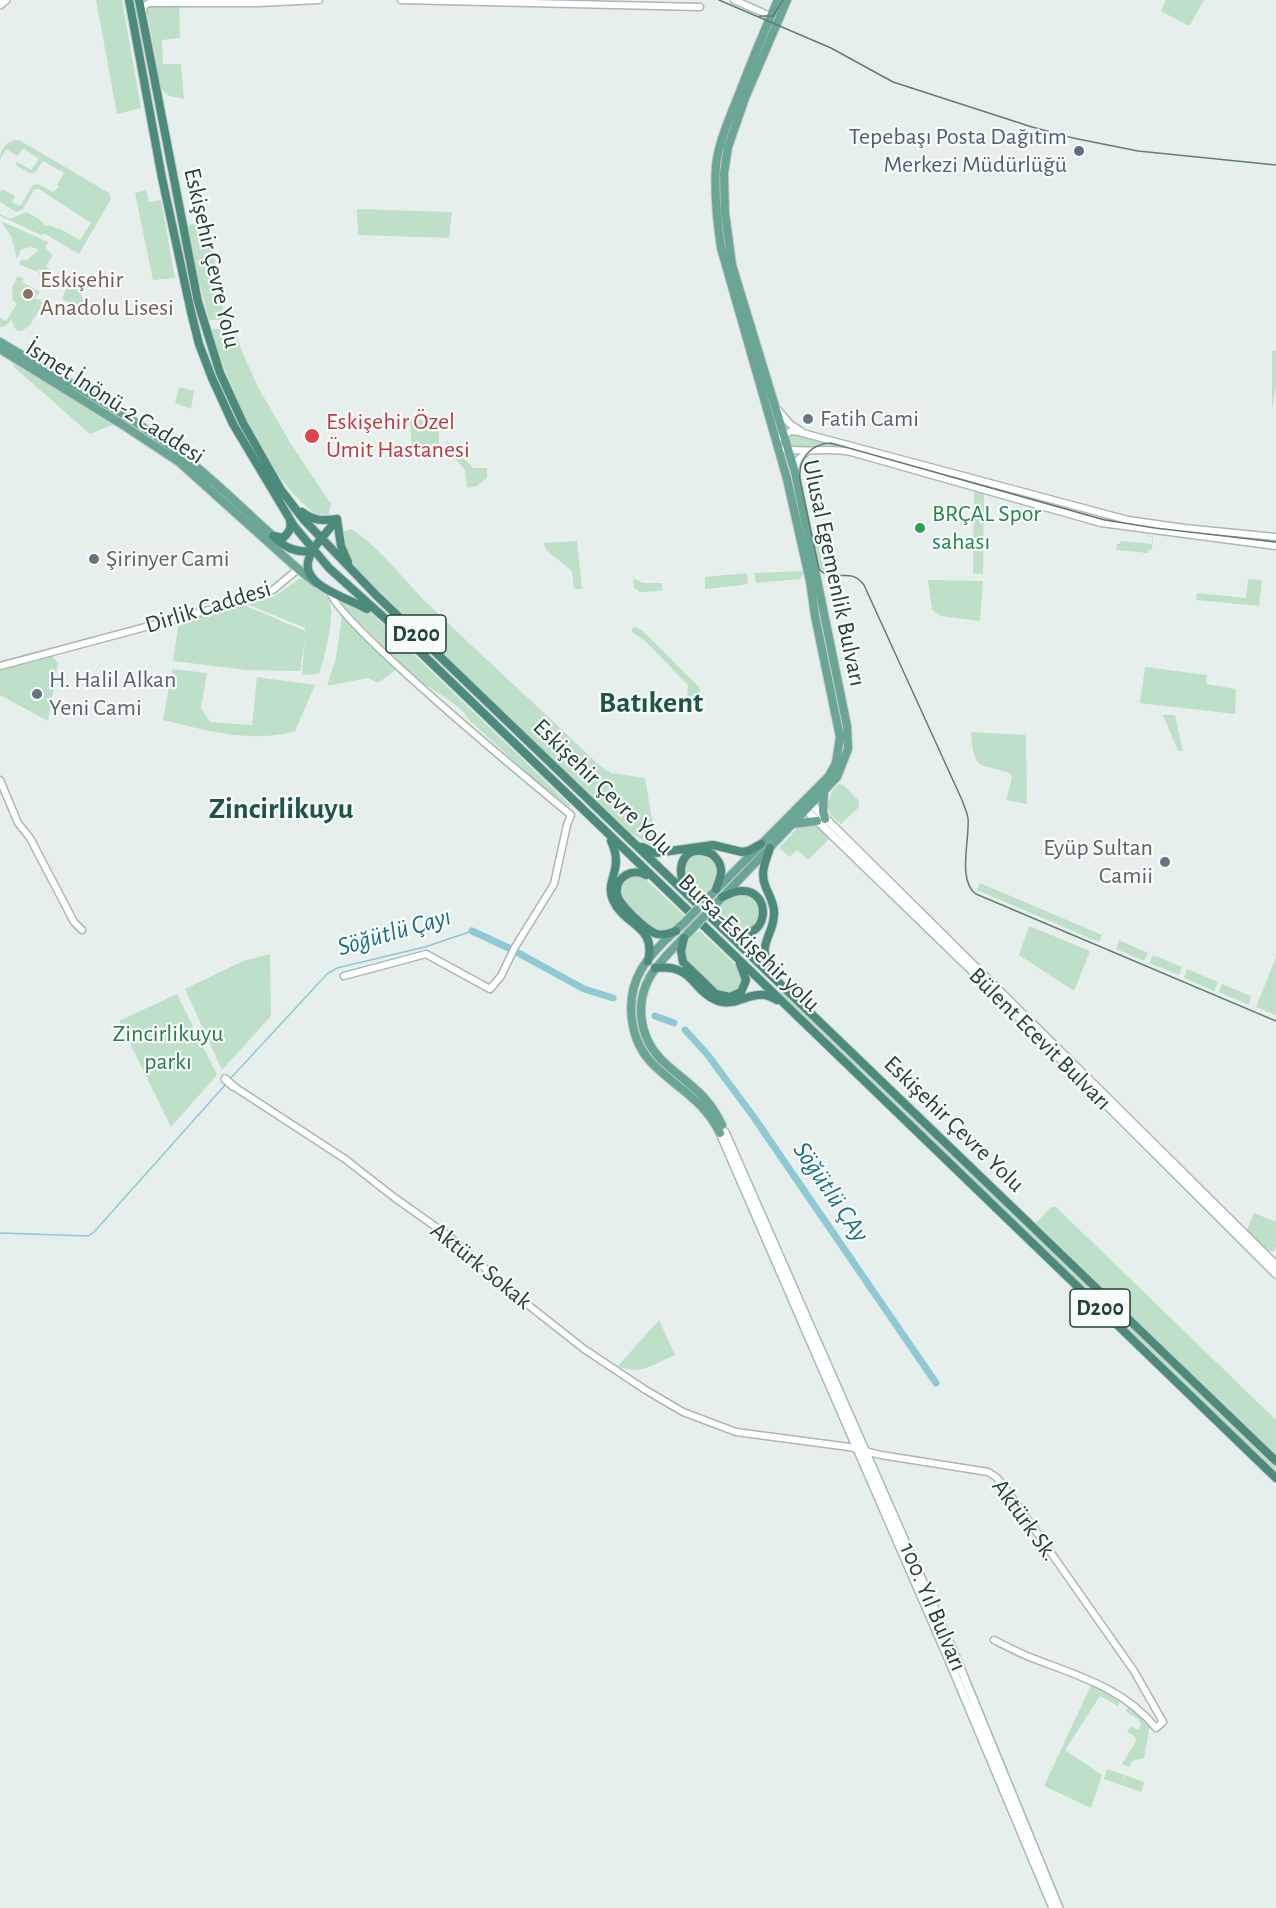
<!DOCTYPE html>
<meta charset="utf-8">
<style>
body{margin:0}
canvas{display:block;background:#e6efeb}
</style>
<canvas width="1276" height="1908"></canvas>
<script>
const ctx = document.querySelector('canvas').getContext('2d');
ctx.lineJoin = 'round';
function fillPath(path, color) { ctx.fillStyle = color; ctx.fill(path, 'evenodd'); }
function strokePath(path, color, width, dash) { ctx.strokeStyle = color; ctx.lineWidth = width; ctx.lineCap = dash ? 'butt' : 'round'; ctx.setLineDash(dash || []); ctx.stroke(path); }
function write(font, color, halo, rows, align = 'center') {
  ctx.font = font + ' "Alegreya Sans",sans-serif'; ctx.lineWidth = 4.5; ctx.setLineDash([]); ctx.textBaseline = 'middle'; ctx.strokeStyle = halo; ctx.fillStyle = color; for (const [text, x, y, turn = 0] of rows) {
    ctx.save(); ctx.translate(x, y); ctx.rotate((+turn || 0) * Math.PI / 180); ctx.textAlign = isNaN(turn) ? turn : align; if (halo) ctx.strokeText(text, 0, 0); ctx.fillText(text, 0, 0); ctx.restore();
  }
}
fillPath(new Path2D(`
 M96,0h26l19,108 -24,6z
 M1166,0h38l-14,25h-3l-26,-14z
 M179,4l1,34 -18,2 1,24h18l3,35 -15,-3 -8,-7 -15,-84z
 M15,140h4l90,53 2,6 -32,55 -34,-20 -4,1 -41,-19v-2l10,5 17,-7 13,8 5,6 4,-1 8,4 1,-1 22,12 11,-17 -52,-34 -5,1 -11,19 -7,3 -16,-10v-9l2,-4 13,7 -3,6 8,4 13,-21 5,-1 15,8 6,-5 -2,-2 7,-12 -21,-12 -8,12h-6l-13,-8 1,-3 14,8 8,-11 -16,-11 -5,8 -12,-7 -6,11c0,-10 6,-18 15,-20z
 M146,190l3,12 12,-2 14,78 -22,2 -18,-87z
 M357,209l95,3 -3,26 -91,-3z
 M1,221l47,21 -3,6 8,7 -7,11 5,4 -2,7 -10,-3 1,-6 -3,4 -18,-8 3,-5 4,2 13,-11c-6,-4 -12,-3 -18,0l-4,9 -6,-23z
 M208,222l17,98h-16l-15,-58 -6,-37z
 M18,276l6,3 -2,3 18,10 -6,7 6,1 3,4 -13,21 -8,6 -6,-1 -5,-10 -6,6 -5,1v-9l6,3 11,-17 -4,-3 -1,-14z
 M71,277l20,35 -29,-13z
 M233,326l10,28 16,35 32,55 40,60 -2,11 -13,-1c-53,-39 -84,-124 -106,-184z
 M1272,350l4,1v34l-4,25z
 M12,360l104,63 -26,11 -76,-67z
 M179,387l15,4 -3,18 -16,-6z
 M412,418l27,6v26h-27l-2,-29z
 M790,432l45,11c-15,0 -29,5 -45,5l-4,-14z
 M447,441l26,27h14v10l-10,8 -10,2 -2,-18 -19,-21z
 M974,492l10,2 -1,80h-10z
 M350,529c25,12 57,55 79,76 56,54 114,106 170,160l12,8 34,5 10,59 -2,10 -24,-15 -270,-260 -10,-13 -6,-27z
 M1145,535l8,1 -1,14 -7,-1 4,1 -1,3 -32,-3 1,-6h3v-3l32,3v-7z
 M577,541l5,48h-8l-2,-18 -26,-21 -2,-7z
 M824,542l6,32 -11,-6 -5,-24z
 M803,571v4l-3,4 -44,4 -2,-10z
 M747,573l1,10 -5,2 -38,4v-12z
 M633,578l10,5h19v8l-22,1 -6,-4z
 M299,579h5c9,10 20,10 25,21 7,13 -5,60 -10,74l-17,1 3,-36 -5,32 -53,-1 -74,-9 6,-41 65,-15 61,26v-3l-58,-24 26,-7z
 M1248,579l14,1 -3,26 -63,-6 1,-7 49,5z
 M928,580l55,1 -3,40 -39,-5 -9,-6z
 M341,600l25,10 9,7 196,189 -2,1 -41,-33 -61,-56 -1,-4 -17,-14 -22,-14 -30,-25 -58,-59z
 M342,615l56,53 -20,15 -10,-5 -41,8 9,-28z
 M633,626l10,5 54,54 3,4v7l-13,1 1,-12 -44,-45 -12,-8z
 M52,656l6,7 -10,58 -48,-26v-25z
 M1145,667l62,8 -1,9 30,5 -1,25 -95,-11z
 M172,669l35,4 -6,35 9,14 42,3 5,-48 58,8 -20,46c-44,13 -90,-1 -132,-11z
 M1163,715h12l8,36h-5z
 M971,732l55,3 1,69 -21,-4 6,-22 -3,-5c-32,-12 -34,1 -38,-41z
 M839,784l4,1 16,16v6l-18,17 -10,-9 -4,-8 5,-16z
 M810,824l8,2 12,12 -22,22 -11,-10 -7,7 -11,-9 21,-23z
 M698,854c13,2 18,5 22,18l-8,14 -12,12c-14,-16 -30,-33 -2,-44z
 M629,876h13l42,39c-25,33 -39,8 -60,-13l-3,-5v-14z
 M980,883l122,52 -3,7 -122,-52z
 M735,894l15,1 10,10v15l-11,11 -15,-2 -19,-17 9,-11z
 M1029,926l61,25 -16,40 -55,-36z
 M700,931l39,37c4,7 5,11 2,18 -12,24 -43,-13 -53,-23l-3,-5 -2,-10 10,-14z
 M1119,940l29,13 -4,8 -28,-12z
 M270,954l1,62 -49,54 -37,-81 58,-28z
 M1153,955l29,12 -3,8 -30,-12z
 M1276,957v58l-20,-8z
 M1187,969l31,13 -4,9 -30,-13z
 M1222,984l29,12 -2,9 -30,-13z
 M779,989l497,477v7l-498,-480z
 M177,994l40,81 -46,52 -52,-106z
 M1051,1207h5l220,213v34l-240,-231z
 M1254,1213l22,9v24l-2,5h-5l-22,-21z
 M659,1320l16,35c-21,9 -34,21 -57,11z
 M1092,1683l28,19 -2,4 -18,-10 -35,54 37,25 -11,33 -47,-22z
 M1129,1706l11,8 10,10 -6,34 -12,3 -2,6 -8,-3 14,-23 -2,-5 -7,-4 4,-6 7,4 3,-5 -3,-6 -13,-8z
 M1107,1769l17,6 -2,9 3,-9 19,7 -3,10 -37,-13z`), '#bfe0c8');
strokePath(new Path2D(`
 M229,1080l98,-106 10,-6 88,-21 47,-16
 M0,1233l88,3 6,-4 132,-148`), '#8ec9d4', 1.5);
strokePath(new Path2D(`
 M472,931l39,18 73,40 29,9
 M655,1016l19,7
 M685,1030l22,24 46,62 183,267`), '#8ec9d4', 7);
const tertiary = new Path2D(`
 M401,0l299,7
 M734,0l41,18
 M143,13l1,-7 5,-3h109l61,-3
 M778,410l12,14 11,7
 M781,437l10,-6 8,1 329,88 56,8 92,9
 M785,449c22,4 42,-2 66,3l250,71 175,23
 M795,469l3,-9 9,-9
 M330,591c3,28 207,196 241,224l-4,10 -13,59 -39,63 -14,29 -11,13 -64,-35 -82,22
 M0,666l235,-63 38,-13 25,-21
 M0,780l18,43 12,15 44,84 8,8
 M233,1086l112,73 50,39 55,39 58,52 76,60 60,40 39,23 53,20 113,15 32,8 107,17 8,5 8,9 130,185 29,51 -7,6c-32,-40 -80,-53 -124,-70 -13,-5 -26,-12 -38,-18`);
const secondary = new Path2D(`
 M0,5l6,-5
 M807,800l469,465
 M803,807l164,159 309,308
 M225,1079l8,7
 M725,1132l230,523 104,253
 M720,1133l228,525 105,250`);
const primary = new Path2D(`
 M0,342c61,37 127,70 183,114 32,25 60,53 90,80
 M0,349l123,76 56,37 119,107 18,14
 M824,791l-1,21 2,7
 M792,824l25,-3
 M706,900l123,-124 7,-13 4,-26 -25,-121 -5,-35 -23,-102 -66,-231c-4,-27 -7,-55 -5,-83 3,-24 14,-48 23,-71 12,-31 25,-63 39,-94
 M713,907l124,-130 11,-28 -1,-23 -52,-254 -63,-207 -7,-52 -1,-40 4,-26 17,-49 42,-98
 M684,923c-15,13 -33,30 -43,47 -16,28 -12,67 9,91 25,27 52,36 70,72
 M691,930c-26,28 -56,49 -49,92 3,18 12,32 25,43 25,22 40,29 55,60`);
const trunk = new Path2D(`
 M129,0l33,178 29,134 8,32 13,34 21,46 61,102 35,42 60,54 887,856
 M139,0l59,302 22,71 23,50 38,67 23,30 72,75 900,866
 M302,512c12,9 20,9 35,7
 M337,519c-9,13 -26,28 -29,43 -5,25 43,37 59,47
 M337,519l4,27 7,16
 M273,536c12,12 23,17 40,15
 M274,536l9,2c5,-5 9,-9 7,-17
 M611,841c14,29 -7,39 2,59 11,26 44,25 35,61
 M642,847l14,6 57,-8 29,7 6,-1 13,-7
 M770,848c-4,12 -10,24 -5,37 3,9 9,17 9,27 1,24 -20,32 -2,59
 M646,875c-13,-7 -31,1 -29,19 1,10 30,37 40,40 7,2 13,-1 19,-3
 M686,890c-12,-23 -2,-48 26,-36 13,12 10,20 4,35
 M722,897c6,-2 12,-6 18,-6 34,-3 30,56 -11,40
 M684,938l-3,13 2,11 33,32 14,3 11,-5 5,-12 -6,-16
 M655,968c40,-4 35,22 63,33 16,6 30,-8 46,-6 4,0 9,3 13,5`);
strokePath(tertiary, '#a8b8b2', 9);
strokePath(secondary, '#a4bbb3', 10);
strokePath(primary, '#c2cac8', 10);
strokePath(trunk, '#c2cac8', 10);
strokePath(tertiary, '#fff', 6);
strokePath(secondary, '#fff', 7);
strokePath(primary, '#6aa596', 8);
strokePath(trunk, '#4c8a7c', 8);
strokePath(new Path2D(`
 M719,0l112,48 62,34 139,45 41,11 65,13 138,14
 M760,16h13l10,-16
 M1276,542l-121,-14 -50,-8 -274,-77c-22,1 -33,17 -31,37l19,89c15,16 30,-4 45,16l98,215c2,6 5,12 6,18 2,21 -11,63 8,76l300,127`), '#5f7d75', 1.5);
const primaryBridge = new Path2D(`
 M684,923l22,-23
 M691,930l22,-23`);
strokePath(primaryBridge, '#c2cac8', 10, []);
strokePath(primaryBridge, '#6aa596', 8);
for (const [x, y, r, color] of [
 [1079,151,6,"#5c6f8a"],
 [28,294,6,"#8d6e63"],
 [808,419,6,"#6b7280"],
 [312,436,8,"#e0444e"],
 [920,528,6,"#2e9e5b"],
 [94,559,6,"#6b7280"],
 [37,694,6,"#6b7280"],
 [1165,862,6,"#6b7280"]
]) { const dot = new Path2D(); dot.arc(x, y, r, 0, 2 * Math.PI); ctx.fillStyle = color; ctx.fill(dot); strokePath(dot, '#f7fbf9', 2); }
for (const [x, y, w] of [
 [416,634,60],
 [1100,1308,60]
]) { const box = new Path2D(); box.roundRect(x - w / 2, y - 19, w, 38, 4.5); ctx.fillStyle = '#f7fbf9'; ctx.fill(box); strokePath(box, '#24423a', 1.5); }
write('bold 22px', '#24423a', null, [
 ["D200",416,634],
 ["D200",1100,1308]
]);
write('24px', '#4e5e75', '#f7fbf9', [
 ["Tepebaşı Posta Dağıtım",1067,137],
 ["Merkezi Müdürlüğü",1067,165]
], 'right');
write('24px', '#24423a', '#f7fbf9', [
 ["Eskişehir Çevre Yolu",212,258,77],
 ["İsmet İnönü-2 Caddesi",115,402,33],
 ["Ulusal Egemenlik Bulvarı",834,573,78],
 ["Dirlik Caddesi",208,607,-17],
 ["Eskişehir Çevre Yolu",603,787,44],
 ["Bursa-Eskişehir yolu",749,943,44],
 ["Bülent Ecevit Bulvarı",1040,1039,45],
 ["Eskişehir Çevre Yolu",954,1124,44],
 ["Aktürk Sokak",481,1266,39],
 ["Aktürk Sk.",1025,1520,54],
 ["100. Yıl Bulvarı",933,1607,67]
]);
write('24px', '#785e54', '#f7fbf9', [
 ["Eskişehir",40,280],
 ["Anadolu Lisesi",40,308]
], 'left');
write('24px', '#5b616d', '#f7fbf9', [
 ["Fatih Cami",820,419],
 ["Şirinyer Cami",106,559],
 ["H. Halil Alkan",49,680],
 ["Yeni Cami",49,708],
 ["Eyüp Sultan",1153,848,"right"],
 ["Camii",1153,876,"right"]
], 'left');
write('24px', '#be3a42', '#f7fbf9', [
 ["Eskişehir Özel",326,422],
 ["Ümit Hastanesi",326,450]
], 'left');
write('24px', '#27864d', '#f7fbf9', [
 ["BRÇAL Spor",932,514],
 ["sahası",932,542]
], 'left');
write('24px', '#2d7a4b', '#f7fbf9', [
 ["Zincirlikuyu",168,1034],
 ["parkı",168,1062]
]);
write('italic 26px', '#1c6f80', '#f7fbf9', [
 ["Söğütlü Çayı",394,932,-16],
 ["Söğütlü ÇAy",831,1192,56]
]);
write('bold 30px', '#1f5548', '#f7fbf9', [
 ["Batıkent",651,703],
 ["Zincirlikuyu",281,809]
]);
</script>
